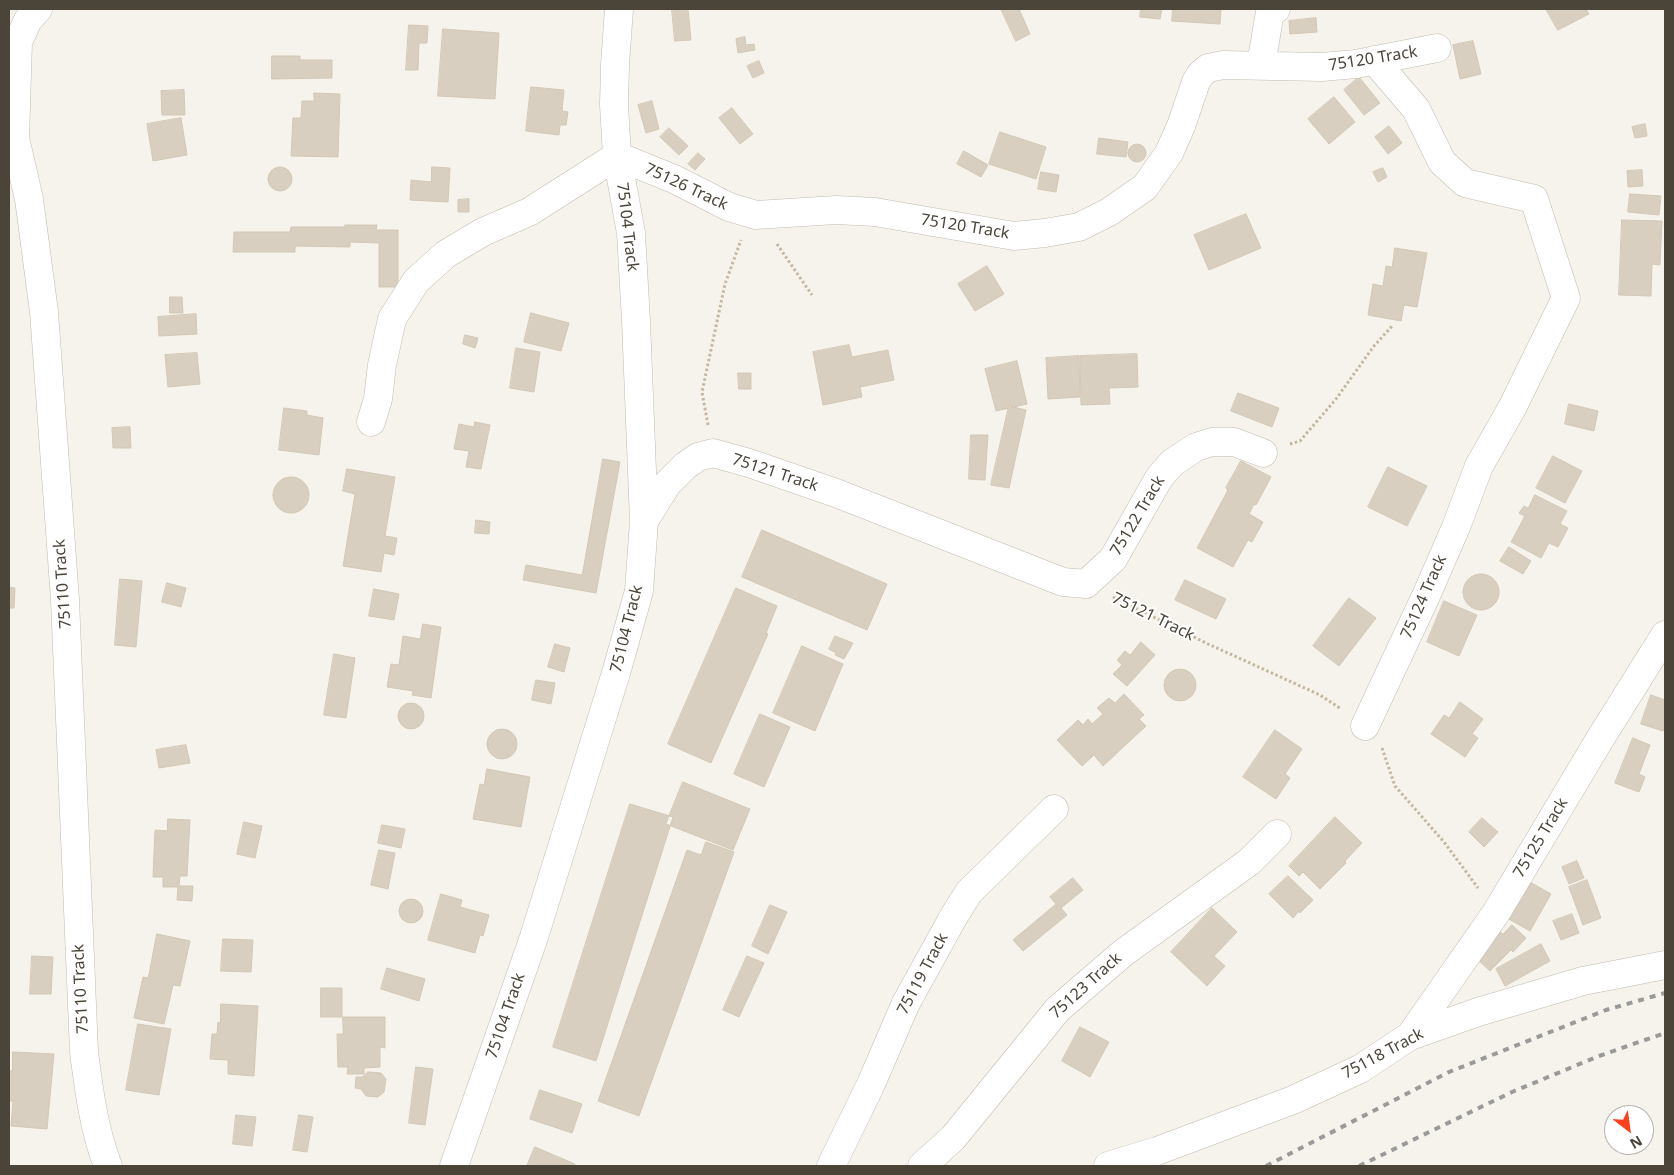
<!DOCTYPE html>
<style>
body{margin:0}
#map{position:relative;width:1674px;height:1175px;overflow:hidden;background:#f6f3ec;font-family:"Noto Sans",sans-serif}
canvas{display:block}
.frame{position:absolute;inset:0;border:10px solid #4b4439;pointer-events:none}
.north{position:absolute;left:1604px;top:1105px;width:50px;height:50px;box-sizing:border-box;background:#fff;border:1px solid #b7b4b0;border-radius:50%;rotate:150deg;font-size:14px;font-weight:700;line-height:20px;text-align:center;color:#4b4439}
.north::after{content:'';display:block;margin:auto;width:18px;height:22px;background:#fc3f1d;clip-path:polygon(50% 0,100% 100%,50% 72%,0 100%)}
</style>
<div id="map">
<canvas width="1674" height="1175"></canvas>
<div class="frame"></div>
<div class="north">N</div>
</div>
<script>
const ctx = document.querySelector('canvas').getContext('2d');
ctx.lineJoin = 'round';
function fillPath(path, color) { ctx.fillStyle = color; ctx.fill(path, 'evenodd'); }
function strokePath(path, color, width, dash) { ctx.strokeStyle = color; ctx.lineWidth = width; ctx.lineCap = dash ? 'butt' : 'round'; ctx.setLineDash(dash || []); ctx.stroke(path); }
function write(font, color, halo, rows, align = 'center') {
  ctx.font = font + ' "Noto Sans",sans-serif'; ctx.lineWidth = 4; ctx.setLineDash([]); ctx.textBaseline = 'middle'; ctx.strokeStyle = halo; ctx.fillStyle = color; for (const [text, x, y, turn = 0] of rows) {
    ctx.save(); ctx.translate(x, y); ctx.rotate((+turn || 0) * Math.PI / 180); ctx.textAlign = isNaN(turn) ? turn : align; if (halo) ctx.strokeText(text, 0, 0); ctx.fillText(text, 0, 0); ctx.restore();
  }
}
const building = new Path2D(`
 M672,9h16l3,31 -16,1z
 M1001,9h18l11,25 -14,7z
 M1141,9h21l-2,10 -20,-2z
 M1173,9h48l-1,15 -48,-3z
 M1546,9h40l3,5 -31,16z
 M1316,18l1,14 -27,2 -1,-13z
 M409,25l19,1 -1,17h-8l-1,27h-12z
 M443,29l56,4 -4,66 -57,-3z
 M745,37l1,8 8,-1 1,6 -17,3 -2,-14z
 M1473,41l8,33 -21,5 -7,-34z
 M272,56h28v4h32v18l-60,1z
 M759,61l5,12 -11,5 -6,-12z
 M1359,77l21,26 -16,12 -20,-25z
 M531,87l33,3 -2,21 6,1 -2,13h-6l-1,10 -33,-4z
 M184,90l1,25h-23l-1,-24z
 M314,93l26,1 -2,63 -47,-1 2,-38h8l1,-17h12z
 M1334,97l21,25 -26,22 -21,-25z
 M652,101l7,28 -13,4 -8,-28z
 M732,108l21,26 -13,10 -21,-26z
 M181,118l6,37 -34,6 -6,-37z
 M1645,124l2,12 -12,2 -3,-11z
 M1389,126l13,17 -14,11 -13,-17z
 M669,128l19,18 -9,9 -19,-18z
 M1000,132l46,15 -10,32 -47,-15z
 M1099,138l29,4 -2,15 -29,-3z
 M1128 153a9 9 0 1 1 18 0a9 9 0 1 1-18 0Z
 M964,151l24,14 -7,12 -24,-13z
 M698,153l7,6 -10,11 -7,-6z
 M268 179a12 12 0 1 1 24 0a12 12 0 1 1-24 0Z
 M432,167l18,1 -2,34 -38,-2 1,-20 20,2z
 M1383,168l4,9 -9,5 -5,-10z
 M1642,170l1,16 -15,1 -1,-16z
 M1041,172l18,3 -3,17 -18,-3z
 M1630,194l31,2 -2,19 -31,-3z
 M469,199v13h-11v-12z
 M1246,214l15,34 -52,22 -15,-35z
 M1622,220l40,1 -2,44 -8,-1 -1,32 -32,-1z
 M345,225h32l-1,5h22v57h-19v-44l-29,-1v5l-55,-1v6h-62l1,-20h56l1,-5h54z
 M1395,248l32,5 -10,54 -13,-2 -3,16 -33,-6 5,-31 10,2 3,-20 6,1z
 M987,266l17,28 -29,17 -17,-27z
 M170,297h12l1,16h-13z
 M531,313l38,10 -8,28 -37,-9z
 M196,314l1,20 -38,2 -1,-19z
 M465,335l13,3 -3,10 -12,-4z
 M849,345l3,12 36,-7 6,30 -34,7 2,10 -39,8 -10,-53z
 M516,348l24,4 -6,40 -24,-4z
 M197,353l3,31 -32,3 -3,-32z
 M1137,354l1,33 -29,1 1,16 -29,1 -1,-49z
 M1079,356l1,41 -32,2 -2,-41z
 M1017,361l10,43 -31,7 -11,-42z
 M738,373h13v16h-12z
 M1238,393l41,15 -7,19 -41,-16z
 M1569,404l29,7 -4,20 -29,-7z
 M1009,406l17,4 -17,78 -18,-3z
 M284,408l23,3v4l16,3 -4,37 -40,-5z
 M475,422l15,3 -9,44 -15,-2 3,-16 -15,-2 5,-25 15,3z
 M130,427l1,21h-18l-1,-20z
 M971,435h17l-3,45 -16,-1z
 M1553,456l29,15 -17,32 -29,-15z
 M603,459l17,3 -24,131 -73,-13 3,-15 56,10z
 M1241,461l30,16 -15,28 -2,-1 -5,10 14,8 -11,20 -4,-2 -15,27 -36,-19 31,-58 -2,-2z
 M1388,467l39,19 -20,40 -39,-19z
 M347,469l48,8 -10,59 12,2 -3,17 -10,-2 -3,19 -38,-6 12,-72 -12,-3z
 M273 495a18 18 0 1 1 36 0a18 18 0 1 1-36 0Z
 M1535,495l32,16 -7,13 8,4 -10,19 -9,-4 -8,15 -30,-16 14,-26 -6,-3 5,-7 4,2z
 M476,520l14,2 -1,12 -14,-1z
 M762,530l125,54 -20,46 -125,-53z
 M1509,547l22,14 -8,13 -23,-13z
 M1463 592a18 18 0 1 1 36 0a18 18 0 1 1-36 0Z
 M120,579l22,2 -6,66 -21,-2z
 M1185,580l41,19 -10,20 -41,-19z
 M167,583l19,5 -5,19 -19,-5z
 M9,587l6,1 -1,20h-5z
 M736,588l41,18 -11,27 2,1 -57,129 -43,-19z
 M374,589l25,5 -5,26 -25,-4z
 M1349,598l27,20 -37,48 -26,-20z
 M1444,601l33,14 -18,41 -32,-14z
 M423,624l18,3 -10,71 -19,-3 1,-4 -26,-4 4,-23 8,1 4,-29 17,3z
 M835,636l18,7 -9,16 -9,-4 1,-2 -7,-4z
 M1141,642l14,13 -28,31 -14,-12 9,-9 -5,-5 8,-9 5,4z
 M555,644l15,4 -6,24 -16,-5z
 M802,646l41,18 -28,67 -42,-18z
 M334,654l21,4 -9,60 -22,-3z
 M1164 685a16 16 0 1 1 32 0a16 16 0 1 1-32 0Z
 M536,680l19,3 -4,21 -19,-4z
 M1124,694l20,21 -5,4 7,7 -43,40 -9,-11 -12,11 -25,-26 21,-20 5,5 5,-6 4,5 11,-10 -6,-6 12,-10 6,5z
 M1651,695l14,5v25l-2,6 -22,-7z
 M1460,702l23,17 -11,15 6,4 -13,19 -34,-23 13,-19 5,3z
 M398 716a13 13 0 1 1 26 0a13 13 0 1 1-26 0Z
 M760,714l30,13 -26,60 -30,-13z
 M487 744a15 15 0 1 1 30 0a15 15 0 1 1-30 0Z
 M1275,730l27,19 -17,25 5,4 -14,21 -33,-22z
 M1633,738l17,7 -11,29 6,3 -6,15 -24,-9z
 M186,745l4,18 -31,5 -3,-18z
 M487,769l43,8 -9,50 -48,-8 7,-35 4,1z
 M683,782l67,27 -17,41 -67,-26z
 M630,804l43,13 -77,244 -43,-14z
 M1335,817l27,26 -17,18 1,2 -26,26 -17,-17 -4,4 -10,-10z
 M1482,818l16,14 -14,15 -15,-15z
 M168,819l22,1 -3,56h-7l-1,10h14l-1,15 -15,-1 1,-13h-15v-10h-10l2,-47 12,1z
 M244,822l18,4 -7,32 -18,-4z
 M382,825l23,4 -4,19 -23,-5z
 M706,842l28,10 -95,264 -41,-15 89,-251 14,5z
 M379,850l16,3 -7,36 -17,-4z
 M1577,861l7,17 -15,6 -7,-17z
 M1288,876l25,24 -13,13 -1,-2 -6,7 -24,-24z
 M1073,878l10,12 -22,18 6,7 -44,36 -10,-11 43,-36 -6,-7z
 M1587,880l14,38 -18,7 -14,-38z
 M1528,881l23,13 -21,37 -23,-13z
 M441,894l21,6 -2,7 29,8 -6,21 -3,-1 -5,18 -47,-13z
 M399 911a12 12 0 1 1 24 0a12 12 0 1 1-24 0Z
 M770,905l17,7 -19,42 -16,-8z
 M1212,908l25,24 -23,24 11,10 -18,20 -36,-34z
 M1572,914l7,19 -18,7 -8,-19z
 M1512,925l14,13 -13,14 -2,-2 -21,21 -14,-13 24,-26 3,2z
 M157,934l33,7 -10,45 -7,-1 -9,39 -30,-6 9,-41 5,1z
 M223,939l30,1 -2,32 -30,-1z
 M1541,944l9,17 -45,25 -9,-17z
 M32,956l21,1 -2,37h-21z
 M747,956l17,7 -25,54 -16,-7z
 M387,968l38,11 -6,22 -38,-12z
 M321,988h21v29h-21z
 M221,1004l37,2 -4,70 -26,-2v-14l-18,-1 2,-25h5l1,-12 2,1z
 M343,1017h42v31l-5,-1v20l-16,1v6h-17l1,-7h-10l-1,-33h6z
 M138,1024l33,5 -12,66 -33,-5z
 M1080,1027l29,15 -19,35 -28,-16z
 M13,1052l41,2 -7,75 -36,-3 2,-25h-4v-30h3z
 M416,1067l17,2 -8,56 -16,-2z
 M368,1072l13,1 5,6 -2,13 -6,5 -12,-1 -5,-7 -6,-1 1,-11h6z
 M540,1090l42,14 -10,29 -42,-14z
 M236,1115l20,2 -4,29 -19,-2z
 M299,1115l14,2 -6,35 -14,-2z
 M535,1147l40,17 -1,2h-47z`);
fillPath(building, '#d8cfc1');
strokePath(building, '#d3c7b4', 1);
const street = new Path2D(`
 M38,9l-10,11 -10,22 -3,96 14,61 15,113 21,288 19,452c5,39 10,78 24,114
 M1261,65l9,-53 6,-3
 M371,422l7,-23 4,-34 10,-46 24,-38 30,-27 37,-22 46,-20 88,-56 57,23 55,28 27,8 80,-5 39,2 139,24 31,-3 34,-6 30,-15 36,-25 24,-34 12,-27 15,-44 4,-7 8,-7 15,-3 99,2 34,-3 81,-16
 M644,521l23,-37 18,-18 13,-9 15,-4 36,10 87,30 227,89 23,2 27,-25 46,-81 13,-15 24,-16 16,-5h22l29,11
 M1365,726l60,-128 31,-71 23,-61 33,-58 54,-110 -32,-99 -69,-16 -23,-21 -26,-53 -42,-49
 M1410,1036l86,-123 104,-174 65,-104
 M454,1166l80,-229 82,-264 23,-82 5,-70 -8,-200 -5,-88 -14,-77 -3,-51 1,-40 4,-56
 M831,1166l40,-82 35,-81 48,-87 15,-24 85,-83
 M922,1166l31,-28 105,-129 65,-56 126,-91 28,-28
 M1108,1166l49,-15 136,-51 67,-31 50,-33 68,-24 105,-31 82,-16`);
strokePath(street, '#c2bbae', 29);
strokePath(new Path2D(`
 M777,244l35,51
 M708,425l-6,-33 23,-108 16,-44
 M1290,444l10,-3 36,-42 38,-53 19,-21
 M1113,597l93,46 114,52 21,14
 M1382,748l13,38 49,56 34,46`), '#c4b79f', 3, [2.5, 2.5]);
strokePath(street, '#fff', 28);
strokePath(new Path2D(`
 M1266,1166l183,-94 157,-62 59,-17
 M1359,1166l153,-74 87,-36 66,-23`), '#9a9a9a', 4, [6, 6]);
write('16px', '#4b4439', '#fff', [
 ["75120 Track",1373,59,-9],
 ["75126 Track",686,187,25],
 ["75104 Track",627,227,83],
 ["75120 Track",965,227,9],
 ["75121 Track",775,473,18],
 ["75122 Track",1138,516,-59],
 ["75110 Track",63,584,-94],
 ["75124 Track",1424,597,-66],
 ["75121 Track",1153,617,26],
 ["75104 Track",627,629,-76],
 ["75125 Track",1541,838,-59],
 ["75119 Track",923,974,-62],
 ["75123 Track",1086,986,-42],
 ["75110 Track",81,989,-93],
 ["75104 Track",506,1016,-71],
 ["75118 Track",1383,1054,-28]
]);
</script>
